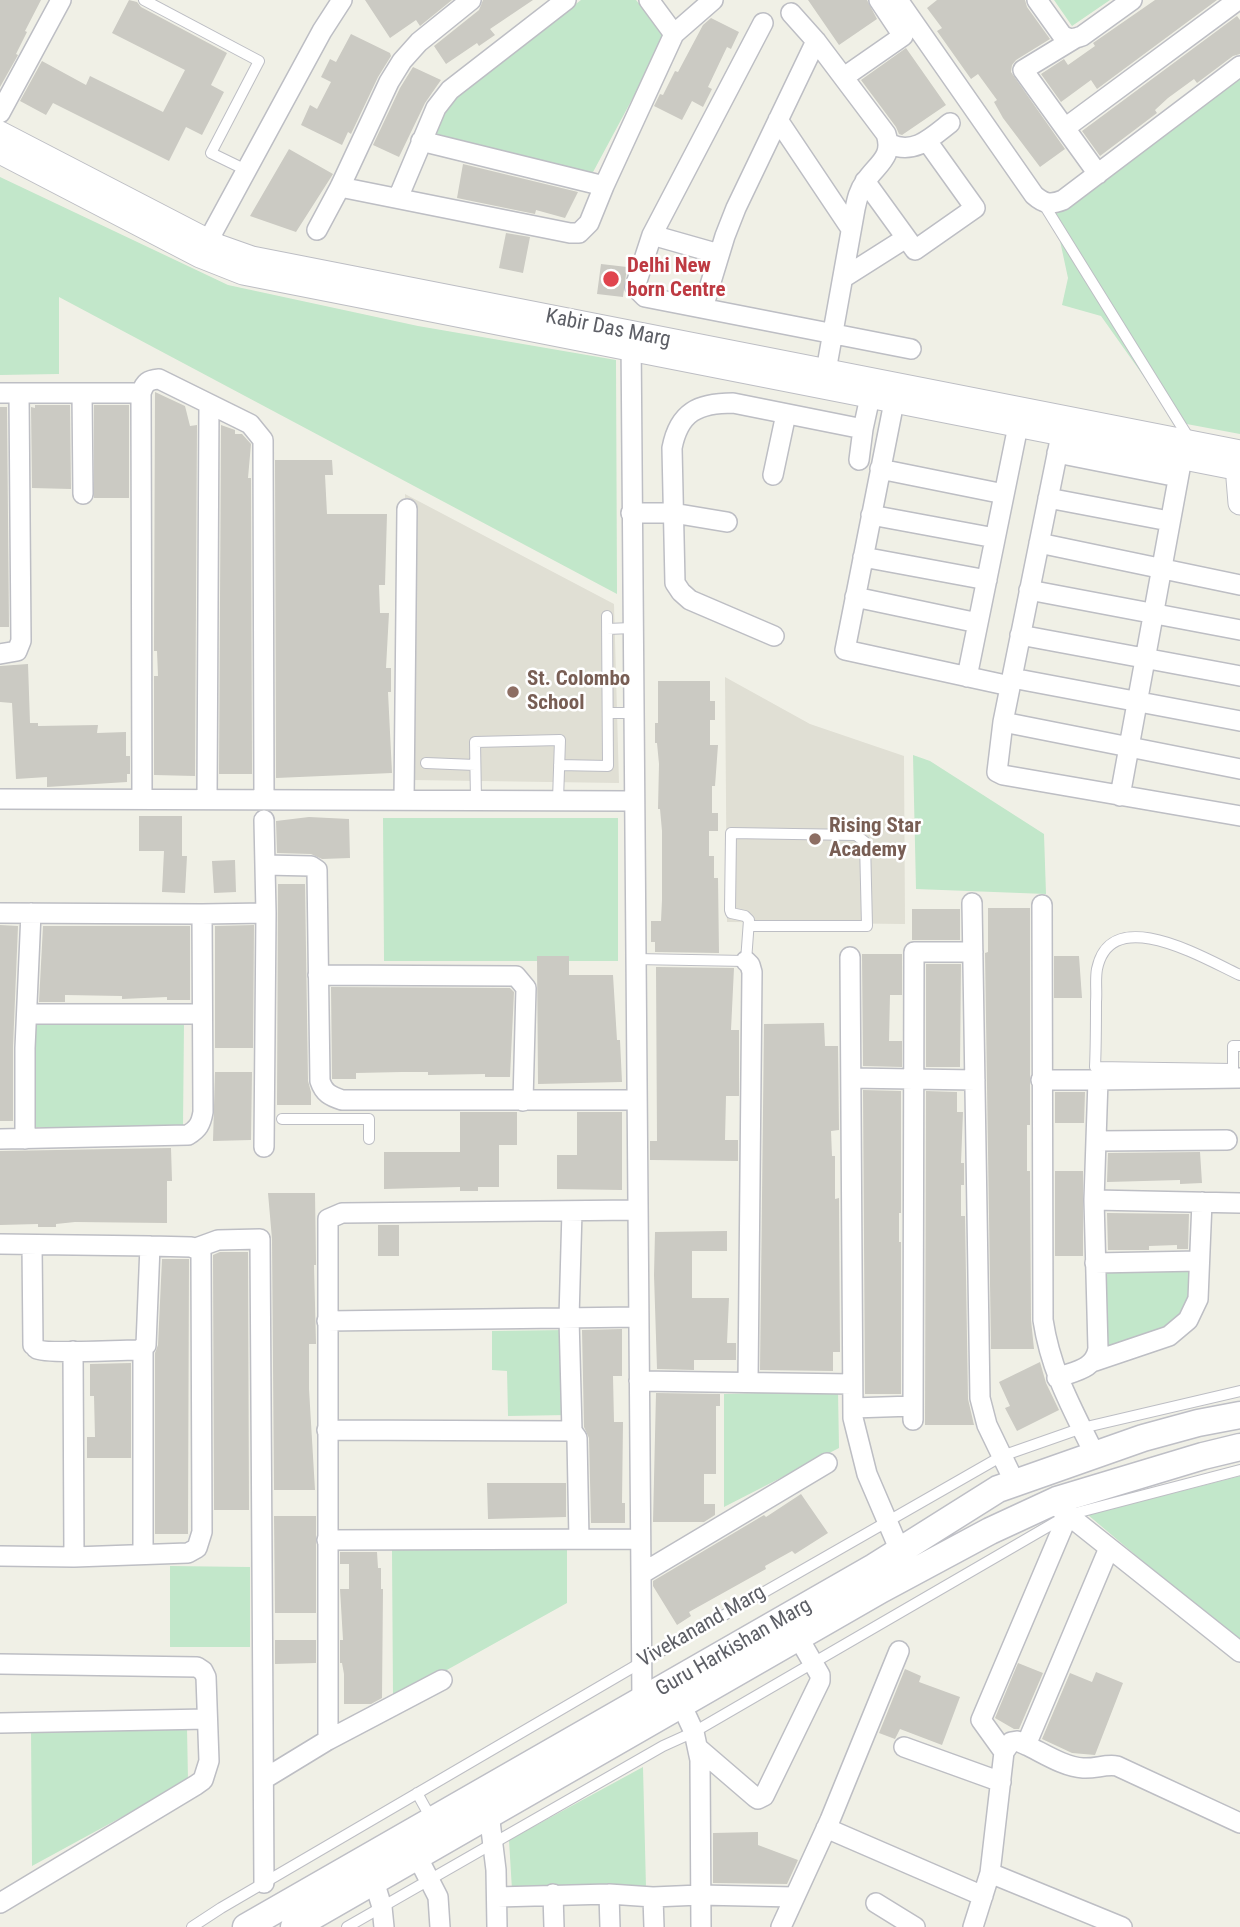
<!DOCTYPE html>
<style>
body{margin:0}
canvas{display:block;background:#f0f0e6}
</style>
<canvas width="1240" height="1927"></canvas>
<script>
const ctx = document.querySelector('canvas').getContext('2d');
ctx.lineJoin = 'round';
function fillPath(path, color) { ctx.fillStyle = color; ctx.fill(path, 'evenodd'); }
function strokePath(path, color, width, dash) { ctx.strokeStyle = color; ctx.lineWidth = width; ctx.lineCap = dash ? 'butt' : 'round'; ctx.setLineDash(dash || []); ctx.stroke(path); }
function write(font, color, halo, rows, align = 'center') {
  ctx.font = font + ' "Roboto Condensed",sans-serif'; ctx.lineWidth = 5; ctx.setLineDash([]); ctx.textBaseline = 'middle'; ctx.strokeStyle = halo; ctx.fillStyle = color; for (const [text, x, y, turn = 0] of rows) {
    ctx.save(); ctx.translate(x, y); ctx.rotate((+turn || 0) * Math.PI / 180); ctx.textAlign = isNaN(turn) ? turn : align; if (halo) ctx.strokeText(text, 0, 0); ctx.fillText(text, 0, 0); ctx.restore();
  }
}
fillPath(new Path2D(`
 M405,494l209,110 5,179 -208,-3z
 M725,677l85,47 94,32 1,168 -178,-2z`), '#e0dfd4');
fillPath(new Path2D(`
 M581,0h55l30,36 -74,138 -158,-40 20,-37z
 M1054,0h56l-38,26z
 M1240,65v369l-64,-12 -75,-106 -39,-11 6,-27 -17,-79z
 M0,177l228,108 190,41 198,34 1,234 -558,-297v77l-59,1z
 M913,755l17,6 114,73 2,60 -130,-5z
 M383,818h235v143h-234z
 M29,1020l155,2 -1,106 -155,-1z
 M1189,1265l2,36 -12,23 -76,25v-83z
 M567,1330l2,85 -61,1 -1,-45 -15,-1v-39z
 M838,1391l1,57 -115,59v-113z
 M1240,1476v167l-152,-128z
 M567,1548v55l-174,97 -1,-151z
 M170,1566l80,1v80h-80z
 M187,1727l1,54 -156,85 -1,-137z
 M643,1767l3,121 -134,2 -3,-50z`), '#c2e7ca');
fillPath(new Path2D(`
 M0,0h41l-16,31 2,1 -11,22 2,1 -18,32z
 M129,0l8,2 4,5 86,46 -16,32 13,7 -22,43 -16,-8 -17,34 -116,-58 -7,12 -26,-14 22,-40 44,24 4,-9 73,36 22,-42 -73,-37z
 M365,0h87l-32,26 -4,-6 -26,18z
 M483,0h50l-43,29 5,6 -16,11 -2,-3 -31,21 -12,-18 45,-36z
 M808,0h59l10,19 -38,26z
 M937,0h88l2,7 23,32 -34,21 -4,5 -1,7 54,77 -25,18 -37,-49 -9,-16 3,-2 -19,-26 -7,5 -34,-48 5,-3 -15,-20z
 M1155,0h62l-120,89 -6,-9 -30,22 -20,-28 23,-15 4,6 27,-19 -2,-3z
 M1237,16l3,4v34l-7,2 -36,27 -3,-4 -26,19 -13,12 2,3 -57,43 -18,-25z
 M711,18l28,14 -8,17 -4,-2 -19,40 4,2 -9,18 -11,-6 -10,19 -28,-14 6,-12 3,1 12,-24 3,1 25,-47z
 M351,34l39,19 1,3 -13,21 -27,57 -3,-2 -6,13 -41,-20 9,-20 7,4 14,-27 -10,-5 9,-18 6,3z
 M906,48l40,57 -44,30 -3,-1 -3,-7 -35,-47z
 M413,67l28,13 -16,23 -26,54 -26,-12 27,-57z
 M289,149l44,25 -37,58 -46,-16z
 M463,164l115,28 -13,26 -29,-8 -1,4 -78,-16z
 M506,233l24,4 -7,36 -24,-5z
 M601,264l26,3 -4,30 -26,-3z
 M155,392l30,14 5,20 7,-1 -2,351 -41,-1v-99h4l-1,-25h-3z
 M35,405h35l1,84 -39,-1 -1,-81 4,1z
 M94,405h35v93h-35z
 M0,407h7l2,220h-9z
 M221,425l14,5v4h7l9,10 -3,34h3l1,296h-33z
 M275,460h57l1,15h-8l2,39h60l-2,71h-6l1,28h9l-3,55h5v24h-3l4,81 -116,5z
 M28,664l2,59h8v3l60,-1 -1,8 29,-1v24h4v18h-3v8l-80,5v-10l-31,2 -4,-76 -12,-1v-36z
 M658,681h52v20h5v19h-5v25h8l-3,41h-3v27h6v18h-9v25h5v22h4l1,75 -64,-1v-10h-4v-21h10l1,-21v-69l-2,-22h-2l1,-45 -2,-21h-2v-20h3z
 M139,816h43v40h5l-2,37 -23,-1 2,-41h-25z
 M309,817l40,2 1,39 -28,1 -11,-5 -34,-1 -1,-32z
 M235,860l1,32 -22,1 -2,-32z
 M278,884h27l3,197 3,11v13h-34z
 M988,908h42v217h-3v46h3l1,149 3,29h-43l-6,-396 3,-1z
 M912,909h48v31h-48z
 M0,925l18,1 -5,121v74h-13z
 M254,925l-1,123h-38v-122z
 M43,926h147v74h-23v-3l-45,2v-3l-57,-1v7h-26z
 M862,954h40v41h-12l-1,46h13v26l-39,-1z
 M537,956h32v19h44l4,65h3l2,42 -84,2z
 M1054,956h25l3,42h-28z
 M926,964h35l-1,103h-34z
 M656,967l78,1 -3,62h8v66h-13l-1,44h13v21l-88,-1v-19h7z
 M331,987l179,1 4,4 -4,85h-25v-3l-57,1v-3h-26l-46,1v6h-24z
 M824,1023l1,23h13l1,84 -8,1 1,25h3v43l4,-1 1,154h-7v19l-73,-1 4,-346z
 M215,1072h37l-1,68 -38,1z
 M863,1090l38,1v122h-2v29h2v152h-36z
 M926,1091l31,1v20h6l-2,51h3v22h-3v31h4l3,183 6,26h-49z
 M1055,1092h30l-1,31h-29z
 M460,1112h57v33h-18v42h-21v4h-18v-4l-76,2v-37h76z
 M577,1112h45v78l-65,-1v-34h20z
 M171,1148l1,33h-5v42l-92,-1 -19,2v3h-18v-3l-38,1v-74z
 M1200,1152l2,31 -22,1v-4l-73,2 1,-29z
 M1055,1171h28v85h-28z
 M268,1193h47l1,72h-2l2,79h-7v45l6,101h-41l-2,-251z
 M1107,1213l82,1 -1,35h-11v-4l-28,1v4h-41z
 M378,1225h21v31h-21z
 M727,1231v20h-35v47h37l-2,45h9v17h-42v10l-37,-1 -3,-94 1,-43z
 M220,1252h28l1,258h-35l-1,-255z
 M162,1259h27l-1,275h-33v-181l3,-8z
 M622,1329v47h-9l1,46h9l-1,81h3v20h-34l-2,-85 -5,-11 -2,-97z
 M1040,1362l6,21 13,27 -42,21 -12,-23 5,-2 -11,-24z
 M131,1363v95h-44v-21h8l-1,-41h-4v-32z
 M656,1393l64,1v12h-4v68h-12v30h11v11l-11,7h-51z
 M487,1483h79v34l-78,2z
 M801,1494l27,39 -33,21 -3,-3 -27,15 1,3 -77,43 2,4 -14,9 -24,-39v-5l111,-66 2,2z
 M274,1516h42v97h-41z
 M340,1552h37l1,16h3v21h2l-1,109 -11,6h-27v-30l-2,-11h-2v-23h3l-3,-51h9v-25h-9z
 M275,1640h41v23l-41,1z
 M1018,1663l25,10 -24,56h-5l-19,-11z
 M905,1669l16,7 -2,6 41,15 -18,48 -42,-16 -5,10 -16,-6z
 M1096,1672l27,11 -28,72 -23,-2 -30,-14 28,-66 22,9z
 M758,1832v13l40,15 -11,24 -74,-1v-50z`), '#cbcac3');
const service = new Path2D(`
 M144,0l115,61 -48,92 35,17
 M1043,203l147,237
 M607,629l25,-1
 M608,713h25
 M426,763l49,2
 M559,765l49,1 -1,-150
 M476,800l-1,-58 85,-2 -2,60
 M635,959l111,2 3,-41 -4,-4 -14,-3 -1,-3 1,-77 125,2 9,7 2,84h-118
 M1240,975c-35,-16 -129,-73 -143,-6 -2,11 0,22 -1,33 0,21 0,43 -1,65l138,2v-23h7
 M282,1119h87v20
 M417,1793l15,27
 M192,1927l29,-19 421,-246 360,-206 80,-28 158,-37
 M347,1927l316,-181 31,-14 374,-217 172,-45`);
const minor = new Path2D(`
 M898,0l136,195c10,9 17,10 29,5l177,-134
 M1037,0l25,35c7,5 12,4 20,1l50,-36
 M791,13l25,28 70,93c8,23 -9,30 -21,48 -6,8 -8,17 -10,27l-29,162
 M763,23l-111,212 -17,52 10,10 266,52
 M674,34l39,-34
 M1074,39l-51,31 75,104
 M844,77l59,-41 -24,-36
 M0,113l61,-113
 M778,120l73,109
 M1065,128l173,-128
 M421,141l183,45 70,-152 -25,-34
 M890,144c24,11 41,-6 60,-21
 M865,181l50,69 60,-42 -48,-67
 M340,187l230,46h9l10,-10 15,-37
 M398,198l38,-90 14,-18 116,-90
 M317,230l23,-43 49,-105 13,-21 17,-19 52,-42
 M652,235l67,19
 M202,252l120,-221 20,-31
 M843,278l63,-40
 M703,308l22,-72 11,-28 80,-167
 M631,336l11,1364
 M0,393h141
 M82,393l1,101
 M894,402l-49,248 165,36
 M1061,435l-58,287 -6,50 6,3 237,41
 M1057,453l121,24
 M859,460l4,-31
 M880,469l124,25
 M773,475l13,-61
 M1048,498l121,23
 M631,513h42l54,9
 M871,515l124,23
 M1039,543l201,42
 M863,557l124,23
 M1029,590l211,40
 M855,597l123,26
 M1020,635l220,41
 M774,636l-84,-36 -9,-8 -6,-9 -3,-135c7,-36 26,-45 61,-45l130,26 7,-32
 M0,654l17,-3 4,-10 -2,-248
 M967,677l51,-251
 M1012,678l228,43
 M1003,722l237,47
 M1120,796l62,-338
 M0,799l633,2
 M142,799l-1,-406c4,-11 7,-13 18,-14l91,45 13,16 1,359
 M207,799l2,-395
 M404,800l3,-291
 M265,865l46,1 6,4 3,211c4,12 10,15 22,19h294
 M972,903l8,495 7,27 28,58
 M1042,905l1,415c8,52 29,88 52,135
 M0,913l202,1 1,198c-2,12 -5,17 -15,23l-188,4
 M202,914l64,-1
 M850,957l3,461 14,56 33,77
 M746,961l4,4 2,7 -4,410
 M318,975l198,1 10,12 -3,113
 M27,1014h175
 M851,1078l124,2
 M1041,1080h57
 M25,1139v-91l6,-135
 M1096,1141l131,-1
 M264,1147l2,-234 -2,-93
 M1094,1200l146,3
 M0,1244l150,2 41,1 8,3 2,4 1,278 -5,16 -9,5 -114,4 -74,-1
 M32,1245l1,100c2,1 2,3 4,4 8,5 87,1 102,1l7,-5 4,-99
 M196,1248l22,-8 42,-1 4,644
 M1095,1263l104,-2
 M327,1321l311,-4
 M73,1351l1,206
 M1095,1361l74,-25 19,-16 10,-21 4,-97
 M1057,1378c17,-7 37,-8 41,-29l-4,-149 4,-120 142,-2
 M639,1381l213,3
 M853,1408l60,-2
 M913,1420l1,-468h59
 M327,1430l245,1 5,7 2,101
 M572,1431l-3,-113 3,-107
 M1058,1507l182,145
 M327,1540l313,-1
 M143,1554v-206
 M641,1574l186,-111
 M0,1664l197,3 6,4 3,6 3,84 -6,19 -7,5 -196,118
 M681,1704l13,28 6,28 1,167
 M0,1723l207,-4
 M328,1740v-521l14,-6 295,-3
 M1026,1745c17,8 38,22 57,23 12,1 22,-4 34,-2l123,57
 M904,1747l97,35
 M698,1748l57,49 3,2 6,-3 56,-115v-6l-22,-38
 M1004,1752l-23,-32 87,-205
 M264,1779l64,-39 114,-60
 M488,1805l8,65 1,57
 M826,1828l157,68
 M417,1856l21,41 2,30
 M990,1873l132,54
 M374,1881l8,26 2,20
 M553,1894l1,33
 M609,1894l1,33
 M497,1897l112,-3 44,3 47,-2 94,2
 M653,1897l1,30
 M876,1903l39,24
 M781,1927l49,-107 69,-169
 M973,1927l17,-54 14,-121 7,-10 6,-1 9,4 83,-197`);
const tertiary = new Path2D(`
 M0,133l218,113 34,12 988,194
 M0,152l200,104 43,17 997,196
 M1236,454l4,49`);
const secondary = new Path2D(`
 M246,1927l628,-360 124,-78 145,-51 55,-15 42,-8
 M294,1927l588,-338 108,-58 67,-31 146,-44 37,-9`);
strokePath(service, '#bdbec4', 12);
strokePath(minor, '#bdbec4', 22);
strokePath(tertiary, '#bdbec4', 25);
strokePath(secondary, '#bebfc6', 29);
strokePath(service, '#fff', 10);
strokePath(minor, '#fff', 19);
strokePath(tertiary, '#fff', 23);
strokePath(secondary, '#fff', 26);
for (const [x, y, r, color] of [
 [611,279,9,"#e0444e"],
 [513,692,7,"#8d6e63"],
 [815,839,7,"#8d6e63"]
]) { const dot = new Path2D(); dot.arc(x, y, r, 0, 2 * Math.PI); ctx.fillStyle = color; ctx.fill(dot); strokePath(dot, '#fff', 2.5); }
write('bold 21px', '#be3a42', '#fff', [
 ["Delhi New",627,267],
 ["born Centre",627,291]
], 'left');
write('21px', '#5d5f66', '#fff', [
 ["Kabir Das Marg",608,329,11],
 ["Vivekanand Marg",702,1627,-30],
 ["Guru Harkishan Marg",734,1648,-30]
]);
write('bold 21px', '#785e54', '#fff', [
 ["St. Colombo",527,680],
 ["School",527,704],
 ["Rising Star",829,827],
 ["Academy",829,851]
], 'left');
</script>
